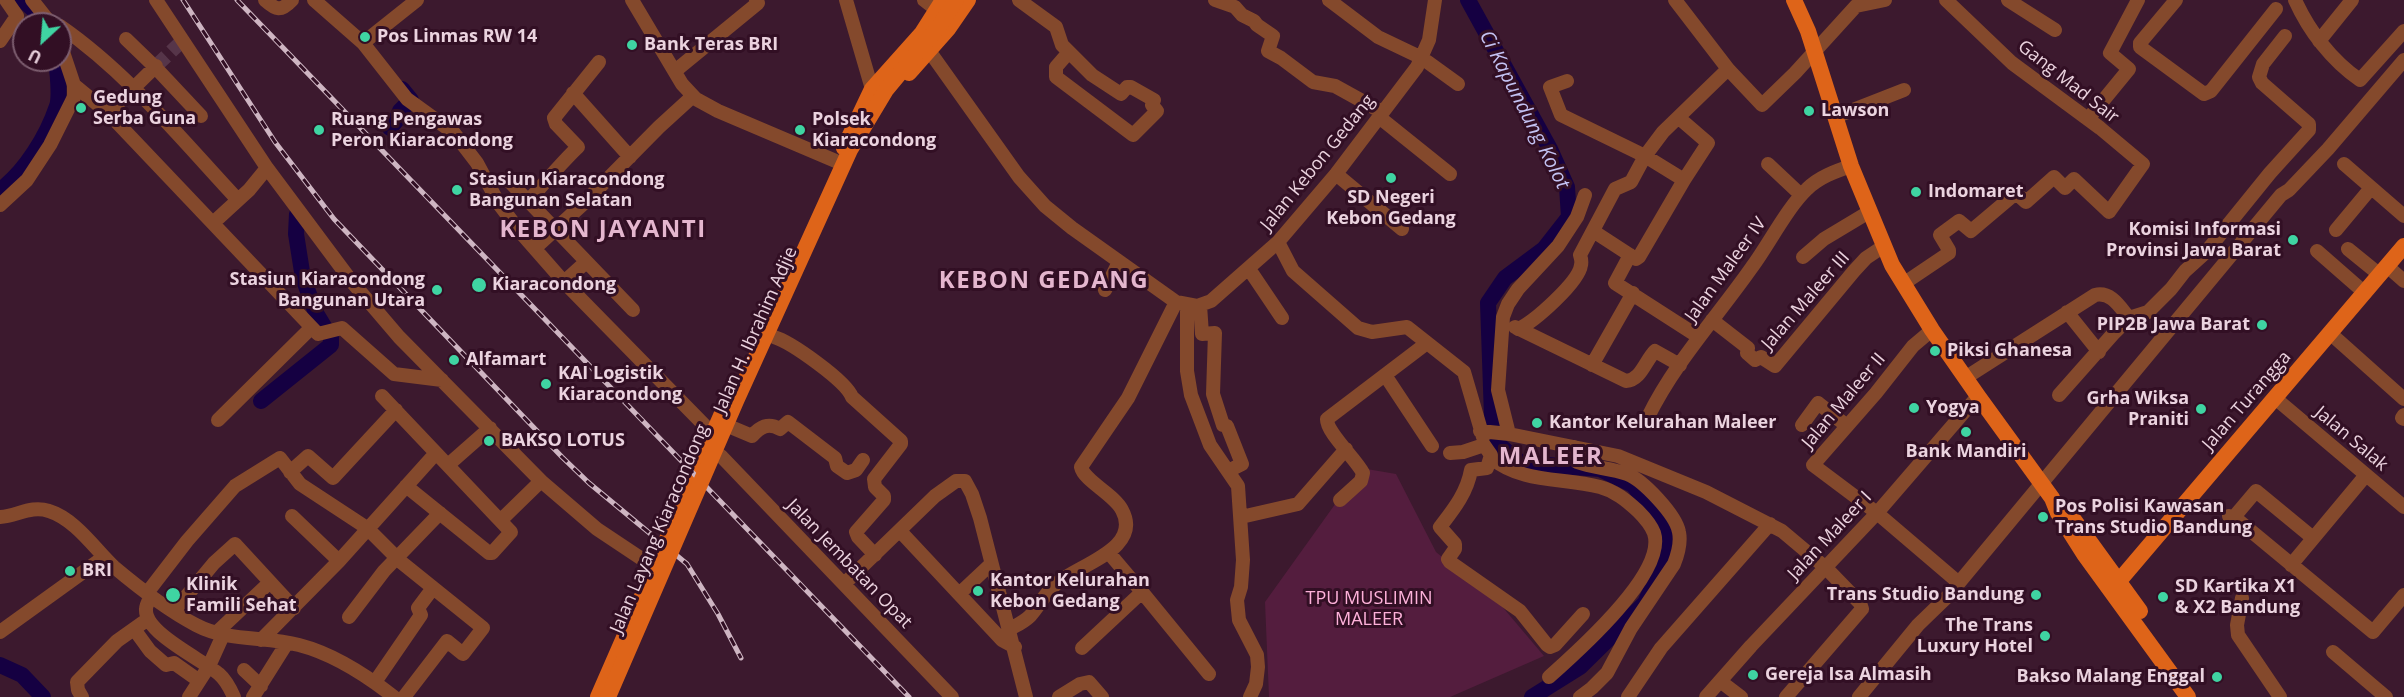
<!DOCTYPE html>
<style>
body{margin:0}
#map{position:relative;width:2404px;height:697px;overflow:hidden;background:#3c192e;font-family:"Open Sans",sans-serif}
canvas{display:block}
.north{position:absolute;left:12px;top:12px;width:60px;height:60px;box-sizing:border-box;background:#320f24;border:2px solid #7c5d6f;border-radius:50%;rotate:206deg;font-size:16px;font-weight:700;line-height:24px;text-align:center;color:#ebd3df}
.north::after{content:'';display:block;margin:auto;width:21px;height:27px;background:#3fd4a2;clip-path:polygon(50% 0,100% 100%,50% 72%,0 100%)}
</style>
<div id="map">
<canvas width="2404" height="697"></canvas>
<div class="north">U</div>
</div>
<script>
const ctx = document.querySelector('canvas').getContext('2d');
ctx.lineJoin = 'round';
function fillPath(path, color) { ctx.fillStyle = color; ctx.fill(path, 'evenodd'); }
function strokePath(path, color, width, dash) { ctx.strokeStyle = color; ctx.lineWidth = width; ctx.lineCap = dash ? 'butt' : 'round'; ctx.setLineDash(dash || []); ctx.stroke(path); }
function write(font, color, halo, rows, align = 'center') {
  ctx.font = font + ' "Open Sans",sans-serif'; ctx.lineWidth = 6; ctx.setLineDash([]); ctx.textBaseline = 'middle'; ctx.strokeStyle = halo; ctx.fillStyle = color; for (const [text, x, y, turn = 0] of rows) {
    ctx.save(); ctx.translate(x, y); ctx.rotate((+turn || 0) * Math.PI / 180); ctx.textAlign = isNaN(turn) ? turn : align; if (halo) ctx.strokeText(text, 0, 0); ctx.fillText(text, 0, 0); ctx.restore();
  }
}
fillPath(new Path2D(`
 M1361,468l35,6 40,78 64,52 44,52 -94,41h-181l-4,-95z`), '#541d3e');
strokePath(new Path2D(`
 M23,0l12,11 5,13
 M1468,0l82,149 17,38 2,30 -25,32 -39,29 -17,25 4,113 7,29 22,18 79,6 33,16 35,44 -2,29 -21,45 -65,64 -48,30
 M390,128l6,-7 4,-10 11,-11 -9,-11
 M0,190c25,-18 47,-54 57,-84 3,-8 1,-37 -2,-46
 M261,401l70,-56v-7l-15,-25 -13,-35 -7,-44 1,-20
 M0,665l22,10 21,22`), '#150042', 16);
strokePath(new Path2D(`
 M156,66l23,-22`), '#563549', 14, [14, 7]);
strokePath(new Path2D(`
 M32,0l19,24
 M156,0l111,168 -18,22 -36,33
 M265,0c11,10 16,12 27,0
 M314,0l49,43 44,56 47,34 23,30 22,41 22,29 43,49 148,151
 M632,0l50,84 14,15 22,12 120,51
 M846,0l26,89
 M924,0l13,10
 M1019,0l37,27 6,18 30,30 29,19 6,-7h4l23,13 -2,5 5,6 -24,24 -77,-58v-10l13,-15
 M1215,0l20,7 7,8 12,6 3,4 16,11 -5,15 13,7 32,24 22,4 47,26
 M1329,0l49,37 44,21 36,26
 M1675,0l53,69 34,36 33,-32 61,-67 29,-6
 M2008,0l47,30
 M2176,0l-36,43v4l64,47 7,-3 65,-82
 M2295,0c14,31 37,61 65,80l44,-49
 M60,26c68,47 122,114 178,174
 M126,39l29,28 1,-1
 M0,41l17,-25 -11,-16
 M2319,41l33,-41
 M363,43l54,-43
 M930,52l89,125 26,29 27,22 104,74 21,4 14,-5 67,-59 58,-68 81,-107 12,-27 6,-40
 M675,71l83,-68 -2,-3
 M1567,81l-17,6 11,28 84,41 39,24
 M74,85l34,28 210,221 24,-6 52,46 48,6
 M573,93l57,64
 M108,113l47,-46 46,49
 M1379,117l71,57
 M1835,117l69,-27
 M2088,119l41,-50 -19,-16 28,-53
 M1768,164l33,31
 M2344,164l60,52
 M267,168l85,114 47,55 142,144 56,48 57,38
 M1336,174l66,55
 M507,179l126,131
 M528,201c17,-18 32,-37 50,-54l-22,-23 -2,-6 45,-56
 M0,205l27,-25 23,-35 24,-48v-12l-14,-42
 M2336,230l35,-42
 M1593,231l43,28 3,-2 45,-77 24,-37 -29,-25
 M1278,242l15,29 65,57 14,4 35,-5 57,45 19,65
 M535,248l48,-44 76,-77 34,-31
 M2348,249l32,26
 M2317,251l48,42
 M1630,255l-15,28 84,54
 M1803,257l21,-18 45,-27
 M2387,266l17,15
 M1249,269l33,49
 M564,282l22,-20
 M1903,284l46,-31v-3l-9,-15 19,-14 12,10 45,-38 10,9 28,-25 11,11 9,-9 35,33 34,-48 -43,-36 -88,-65 -66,-63
 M1105,290l14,-28
 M1200,305l2,29 13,-1 -2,61 10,31 4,1 15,38 -14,7
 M1187,306v65l4,24 19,50 28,41 5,74 -2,27 -4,13 2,20 18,35 1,12 -2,17 -6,13
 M2067,312l32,40
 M1712,320l36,28 -1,5 8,7 6,-3 14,9 79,-95 12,-13 18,-12
 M1515,327l111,54c15,-1 19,-20 29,-30l25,14
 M1518,329c16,-7 61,-47 63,-64 1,-4 0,-7 -1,-10l35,-66 16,-7 14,-26 18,-24 65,-63
 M1932,330l-19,16 -37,47 -63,72 64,48 82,70
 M2331,334l73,65
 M774,337c17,5 72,44 78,60l49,44v3l-27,35 1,8 9,9v4l-28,32 2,5 17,18
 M1592,365l41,-72
 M1385,375l47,71
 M1965,378l130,-83c16,-4 25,12 34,23
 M2059,395l54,-61 16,-16 19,-6 23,-23 14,-18 21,-19 64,-79 39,-43v-6l-47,-41 -3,-6 4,-13 22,-28
 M382,396l129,136 -19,21h-3l-83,-67
 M2275,398l129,109
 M2404,415l-2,3 2,1
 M1648,417c27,-55 69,-100 104,-150 17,-23 35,-59 55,-78 12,-12 29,-18 44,-23
 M218,420l93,-92
 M1802,425l16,-22 29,23
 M733,428l19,8c8,-9 16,-14 28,-7l8,-7 47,36 2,8 10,7 9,-3 7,-10
 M1480,431l29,3 109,22 88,36 76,39 44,37 34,35 2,6 -76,88
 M1509,434l-11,-44 5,-73 5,-13 10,-15 40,-43 19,-29 8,-22
 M1484,445l7,10 -4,13 -16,2c-4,23 -18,40 -31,57l15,17v5l-7,10 2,3 70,49 27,34 3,2 5,-2 28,-31
 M1574,447l-1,8 4,7c16,6 34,6 50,12 16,6 49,41 52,58 2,10 -1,22 -5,32l-43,64 -24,45 -15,15 -12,9
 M1450,453l13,-1 21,-7
 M721,456l231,241
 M1491,458c33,26 70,19 109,29 15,4 26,13 38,24 6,6 13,14 16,22 13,40 -78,120 -105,144
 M448,465l42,-37
 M290,472l18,-16 25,22 63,-68
 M1340,500l21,-19 2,-8c-7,-14 -37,-41 -36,-54l100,-76
 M292,516l47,45
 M2229,516l5,1 139,115 31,-37
 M0,517c17,-1 31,-12 49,-6 26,8 46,38 65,56 25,21 53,43 82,58 32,17 69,11 103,20 35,9 67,30 95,52
 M1241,517l57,-13 48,-55
 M2234,517l22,-26 57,47
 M501,520l40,-39
 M900,531l102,109 13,7
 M2291,565l75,-90
 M844,584l91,-88 21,-15h9l7,13 8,24 46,179
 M1142,592l67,82
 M147,593l40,-52 48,-55 45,-28 20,26 67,44 34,34 82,66 -20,26 -16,-13 -43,56
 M959,594l32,-30
 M151,596c-2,4 -5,9 -5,13 -2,24 57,51 73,65 7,6 11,14 15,23
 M2242,598l-5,27 1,10 42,62
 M174,611l40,-48 21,-19 59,64
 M349,617l35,-46 56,-58
 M134,629l16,22 16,14 8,-2 24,17
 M1010,629c7,-4 14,-7 20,-13 9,-10 15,-23 26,-32 22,-19 87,-35 66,-74 -8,-16 -38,-29 -41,-43l47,-69 48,-96
 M0,632l104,-75
 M216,633l53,-50
 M261,640l78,-79 97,-108
 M1082,648l60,-56 -33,-39
 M2333,652l53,45
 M244,670l17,16
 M1720,681l21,16
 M375,682l46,-67 -3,-7 15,-20
 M82,697l-4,-7 -1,-8 40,-41 31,-22
 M189,697l20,-31 14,-31
 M253,697l34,-54
 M1059,697l21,-13 9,-2 13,15
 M1628,697l33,-49 109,-124
 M1706,697l45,-51 126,-133 101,-117
 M1859,697l59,-72 30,-29 333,-401 8,-5 39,-41 76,-89`), '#84492c', 14);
strokePath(new Path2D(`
 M1794,0l14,31 43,135 41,99 40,65 46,66 74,102 6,15 26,41 104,143
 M909,73l39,-44 20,-29
 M844,148l28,-59 50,-56 21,-33
 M2074,520l66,91
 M2119,581l285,-335
 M598,697l136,-311`), '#de6419', 16);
const rail = new Path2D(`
 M183,0l92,142 59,77 228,238 27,26 98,81 31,50 23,44
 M237,0l672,697`);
strokePath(rail, '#ceb5c2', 5);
strokePath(rail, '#320f24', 3, [9]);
strokePath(new Path2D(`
 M608,697l128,-296 114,-251 36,-60 54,-65 16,-25`), '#de6419', 16);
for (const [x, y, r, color] of [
 [365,37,6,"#3fd4a2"],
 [632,45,6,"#3fd4a2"],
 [81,108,6,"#3fd4a2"],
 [1809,111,6,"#3fd4a2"],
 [319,130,6,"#3fd4a2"],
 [800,130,6,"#3fd4a2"],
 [1391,178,6,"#3fd4a2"],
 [457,190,6,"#3fd4a2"],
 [1916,192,6,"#3fd4a2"],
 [2293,240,6,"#3fd4a2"],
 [479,285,8,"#3fd4a2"],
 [437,290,6,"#3fd4a2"],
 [2262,325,6,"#3fd4a2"],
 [1935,351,6,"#3fd4a2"],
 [454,360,6,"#3fd4a2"],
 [546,384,6,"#3fd4a2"],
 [1914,408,6,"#3fd4a2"],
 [2201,409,6,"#3fd4a2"],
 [1537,423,6,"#3fd4a2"],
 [1966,432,6,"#3fd4a2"],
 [489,441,6,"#3fd4a2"],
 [2043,517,6,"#3fd4a2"],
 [70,571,6,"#3fd4a2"],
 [978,591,6,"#3fd4a2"],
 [173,595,8,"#3fd4a2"],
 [2036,595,6,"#3fd4a2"],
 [2163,597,6,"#3fd4a2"],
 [2045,636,6,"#3fd4a2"],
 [1753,675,6,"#3fd4a2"],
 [2217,677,6,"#3fd4a2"]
]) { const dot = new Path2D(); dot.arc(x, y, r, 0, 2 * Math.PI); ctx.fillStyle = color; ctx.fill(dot); strokePath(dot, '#320f24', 2); }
write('bold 18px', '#ebd3df', '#320f24', [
 ["Pos Linmas RW 14",377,37],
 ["Bank Teras BRI",644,45],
 ["Gedung",93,98],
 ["Serba Guna",93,119],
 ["Lawson",1821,111],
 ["Ruang Pengawas",331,120],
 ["Peron Kiaracondong",331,141],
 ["Polsek",812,120],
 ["Kiaracondong",812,141],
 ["Stasiun Kiaracondong",469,180],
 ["Bangunan Selatan",469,201],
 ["Indomaret",1928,192],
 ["SD Negeri",1391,198,"center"],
 ["Kebon Gedang",1391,219,"center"],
 ["Komisi Informasi",2281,230,"right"],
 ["Provinsi Jawa Barat",2281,251,"right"],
 ["Stasiun Kiaracondong",425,280,"right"],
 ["Bangunan Utara",425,301,"right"],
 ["Kiaracondong",492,285],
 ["PIP2B Jawa Barat",2250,325,"right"],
 ["Piksi Ghanesa",1947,351],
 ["Alfamart",466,360],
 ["KAI Logistik",558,374],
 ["Kiaracondong",558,395],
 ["Grha Wiksa",2189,399,"right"],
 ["Praniti",2189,420,"right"],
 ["Yogya",1926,408],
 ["Kantor Kelurahan Maleer",1549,423],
 ["BAKSO LOTUS",501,441],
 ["Bank Mandiri",1966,452,"center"],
 ["Pos Polisi Kawasan",2055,507],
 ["Trans Studio Bandung",2055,528],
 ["BRI",82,571],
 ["Kantor Kelurahan",990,581],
 ["Kebon Gedang",990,602],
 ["Klinik",186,585],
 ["Famili Sehat",186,606],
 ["SD Kartika X1",2175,587],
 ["& X2 Bandung",2175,608],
 ["Trans Studio Bandung",2024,595,"right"],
 ["The Trans",2033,626,"right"],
 ["Luxury Hotel",2033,647,"right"],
 ["Gereja Isa Almasih",1765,675],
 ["Bakso Malang Enggal",2205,677,"right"]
], 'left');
write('18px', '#ebd3df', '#320f24', [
 ["Gang Mad Sair",2068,82,38],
 ["Jalan Kebon Gedang",1318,163,-51],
 ["Jalan Maleer IV",1726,270,-54],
 ["Jalan Maleer III",1806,301,-49],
 ["Jalan H. Ibrahim Adjie",756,330,-66],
 ["Jalan Maleer II",1844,401,-50],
 ["Jalan Turangga",2247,401,-49],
 ["Jalan Salak",2351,439,40],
 ["Jalan Layang Kiaracondong",660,529,-67],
 ["Jalan Maleer I",1830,536,-47],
 ["Jalan Jembatan Opat",849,564,46]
]);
write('18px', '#feb1da', '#320f24', [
 ["TPU MUSLIMIN",1369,599],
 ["MALEER",1369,620]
]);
write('italic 20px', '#c3c2f3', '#320f24', [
 ["Ci Kapundung Kolot",1524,110,63]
]);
ctx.letterSpacing = '1.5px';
write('bold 24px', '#e4b6ce', '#320f24', [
 ["KEBON JAYANTI",603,230],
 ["KEBON GEDANG",1044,281],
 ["MALEER",1551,457]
]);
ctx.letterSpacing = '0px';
</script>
